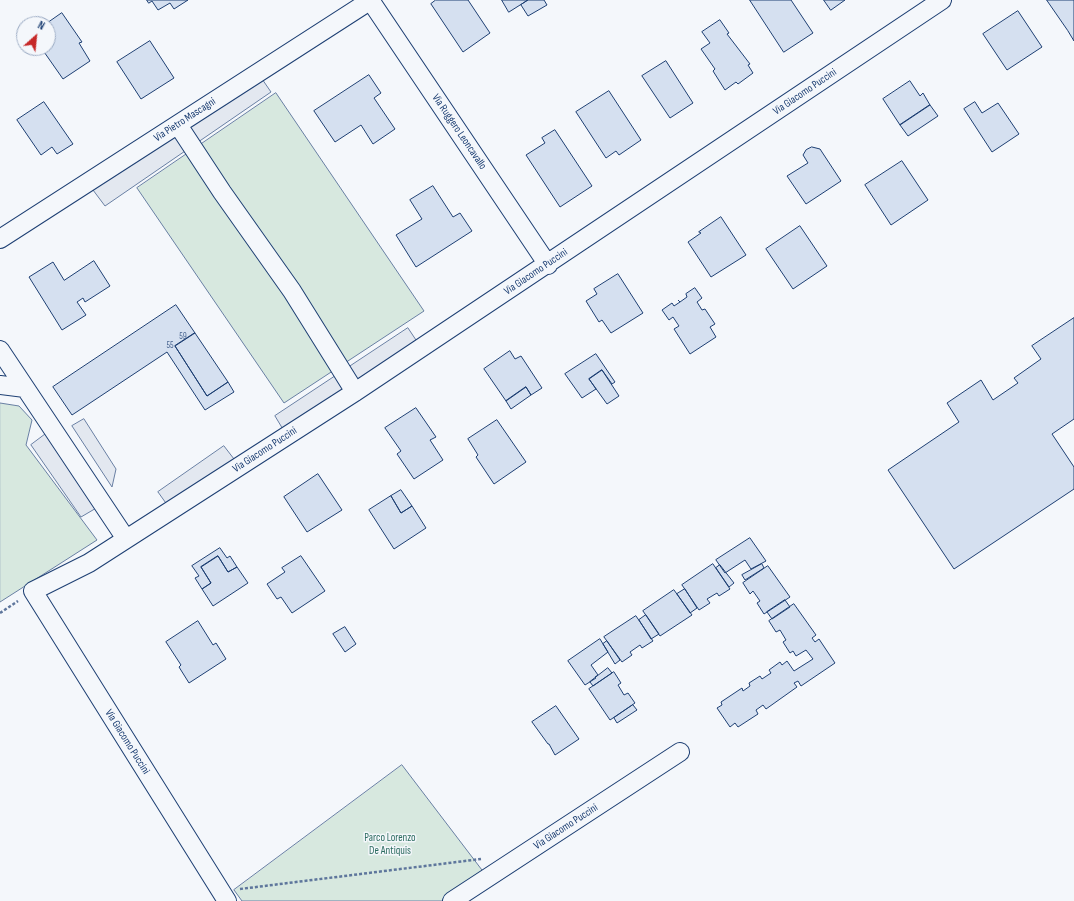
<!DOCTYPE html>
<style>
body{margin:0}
#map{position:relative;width:1074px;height:901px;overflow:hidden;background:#f4f7fb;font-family:"Sofia Sans Condensed",sans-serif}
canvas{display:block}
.north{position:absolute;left:16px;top:16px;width:40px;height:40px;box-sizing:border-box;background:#f4f7fb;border:1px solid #9eadc5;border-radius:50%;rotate:27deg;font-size:11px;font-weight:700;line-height:16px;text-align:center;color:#1d3f73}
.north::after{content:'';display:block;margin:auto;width:14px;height:18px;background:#c62828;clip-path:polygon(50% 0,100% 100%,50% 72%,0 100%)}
</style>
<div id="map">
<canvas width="1074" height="901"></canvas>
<div class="north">N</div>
</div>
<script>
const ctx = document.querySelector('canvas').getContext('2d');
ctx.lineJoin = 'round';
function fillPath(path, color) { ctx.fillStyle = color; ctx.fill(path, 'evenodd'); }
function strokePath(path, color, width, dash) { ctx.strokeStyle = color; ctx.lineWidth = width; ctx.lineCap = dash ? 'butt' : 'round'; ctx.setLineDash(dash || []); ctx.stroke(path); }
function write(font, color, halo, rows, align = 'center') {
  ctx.font = font + ' "Sofia Sans Condensed",sans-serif'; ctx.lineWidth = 3; ctx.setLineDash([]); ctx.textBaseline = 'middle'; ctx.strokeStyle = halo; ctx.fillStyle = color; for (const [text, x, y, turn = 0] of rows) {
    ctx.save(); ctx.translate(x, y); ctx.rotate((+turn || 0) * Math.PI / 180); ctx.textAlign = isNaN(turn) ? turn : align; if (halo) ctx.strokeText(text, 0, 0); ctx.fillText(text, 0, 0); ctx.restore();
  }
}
const green = new Path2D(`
 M276,93l148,218 -140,92 -147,-215z
 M0,403l19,3 13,14 -6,25 71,95 -97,62z
 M402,765l83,109 -43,27h-200l-8,-11z`);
fillPath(green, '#d7e8df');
strokePath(green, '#687fa3', 1);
const parking = new Path2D(`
 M260,76l11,16 -166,114 -15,-20z
 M408,328l10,15 -134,88 -9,-15z
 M84,419l32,50 -4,18 -40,-61z
 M47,433l51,74 -17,10 -50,-72z
 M224,446l10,13 -66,47 -10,-14z`);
fillPath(parking, '#e3e8f0');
strokePath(parking, '#687fa3', 1);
const building = new Path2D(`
 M147,0h41l-14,9 -4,-6 -12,7 -6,-9 -3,2z
 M436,0h32l22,33 -27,19 -32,-48z
 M502,0h26l-19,12z
 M528,0h16l3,5 -19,11 -7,-11z
 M750,0h41l22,33 -29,19z
 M824,0h21l-14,10z
 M1047,0h27v41l-6,-10z
 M1018,11l24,36 -35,23 -24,-36z
 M62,13l20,29 -3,1 11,18 -27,18 -21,-30 6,-1v-24h-2z
 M720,20l9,13 -2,1 23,30 -2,1 5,8 -15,11 -2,-2 -11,8 -12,-19 2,-2 -14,-20 9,-6 -8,-11z
 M150,41l24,37 -33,21 -24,-37z
 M666,61l27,42 -23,15 -28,-42z
 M369,75l12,18 -7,5 21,31 -22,15 -12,-19 -26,17 -21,-31z
 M910,81l10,15 3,-3 7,12 -30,20 -17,-26z
 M609,91l32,49 -22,15 -3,-4 -10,7 -30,-46z
 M44,102l29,42 -16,10 -5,-7 -11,8 -24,-35z
 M975,102l7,11 16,-10 21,31 -27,18 -28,-43z
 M930,105l8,11 -30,20 -8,-11z
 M555,130l37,56 -32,21 -34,-52 19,-12 -3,-5z
 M812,147l8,2 21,32 -35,23 -19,-28 21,-13 -5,-8 3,-5z
 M902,161l26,39 -37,25 -26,-40z
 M433,186l20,31 7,-4 12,18 -56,36 -20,-32 26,-16 -12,-19z
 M721,217l25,38 -35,22 -23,-35 13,-9 -2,-1z
 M800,226l27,40 -34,23 -27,-40z
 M94,261l16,25 -25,16 -2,-4 -6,4 9,13 -24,15 -33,-53 24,-15 11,18z
 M618,274l25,39 -32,20 -9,-13 -3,2 -13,-21 11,-7 -3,-5z
 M695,288l7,10 -5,4 5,8 3,-1 10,15 -5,3 6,10 -26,17 -16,-25 5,-3 -6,-9 -4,3 -7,-10 10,-7 2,3 6,-4 -2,-2 2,2 7,-5 -1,-3z
 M176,305l19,28 -20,13 32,50 21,-14 6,10 -29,18 -38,-58 -95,63 -19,-28z
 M1074,318v101l-22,15 22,33v22l-120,80 -66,-99 71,-48 -12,-19 34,-23 12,20 25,-17 -4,-5 27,-19 -9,-13z
 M195,333l33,49 -21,14 -32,-50z
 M510,351l5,8 6,-3 21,32 -11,7 -5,-8 -20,14 -22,-32z
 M596,354l19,28 -3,2 -10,-14 -13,9 7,10 -14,9 -17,-24z
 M602,370l17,26 -12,8 -18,-25z
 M526,387l5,8 -20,14 -5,-8z
 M416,408l20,29 -6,3 13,20 -29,19 -17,-25 4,-3 -16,-23z
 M497,420l29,42 -32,22 -18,-27 2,-2 -10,-16z
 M318,474l24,36 -35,22 -23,-35z
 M401,490l11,16 -11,7 -10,-17z
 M391,496l10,17 11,-7 14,22 -32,21 -25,-39z
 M750,538l16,23 -15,8 -6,-9 -20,13 -9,-13z
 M220,548l7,10 3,-2 7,11 -9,5 -10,-16 -17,11 10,16 -9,6 -7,-11 4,-2 -7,-10z
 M218,556l10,16 9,-5 11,16 -35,23 -11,-17 9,-6 -10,-16z
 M301,556l24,35 -33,22 -11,-16 -4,2 -10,-15 18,-12 -3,-4z
 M713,564l17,25 -11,7 -2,-3 -10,6 3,4 -11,7 -17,-25z
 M762,564l2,4 -19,12 -3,-5z
 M720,565l14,18 -5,4 -13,-19z
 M768,566l22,31 -26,17 -7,-11 3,-2 -7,-10 -3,3 -7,-11z
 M685,589l12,19 -7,5 -13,-19z
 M674,590l18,25 -32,21 -17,-25z
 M785,600l5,7 -18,12 -5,-7z
 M794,604l22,31 -4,3 3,4 4,-3 16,24 -34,23 -3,-5 -4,2 3,4 -31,22 -3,-4 -7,5 2,4 -20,13 -3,-4 -5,4 -13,-19 5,-3 -1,-3 21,-14 1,3 7,-5 -1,-3 11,-7 2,3 9,-6 -2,-3 11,-8 2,3 5,-4 7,10 19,-12 -7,-9 -10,6 -3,-5 -3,2 -7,-11 3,-2 -6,-10 -4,2 -7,-11z
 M646,615l13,19 -8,5 -12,-19z
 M636,616l17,25 -11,7 -2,-3 -10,7 2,3 -10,7 -18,-25z
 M198,621l15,24 3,-2 10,16 -37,24 -10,-16 2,-2 -15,-23z
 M345,627l11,17 -11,8 -12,-18z
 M600,639l8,13 -17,13 7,10 -3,2 1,1 -11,7 -17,-24z
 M607,641l13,19 -5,4 -12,-20z
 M608,668l4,5 -19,13 -3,-4z
 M614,672l7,11 -3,2 6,10 4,-2 7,10 -25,17 -21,-31z
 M633,705l4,5 -20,13 -3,-5z
 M556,706l23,33 -24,16 -6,-11h-1l-16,-22z`);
fillPath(building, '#d5e0f0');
strokePath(building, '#1d3f73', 1);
const street = new Path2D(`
 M370,0l178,265
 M178,125l44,67 70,99 63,101
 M0,239l371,-239
 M0,350l126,189
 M0,385l25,3
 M227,901l-194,-310 56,-28 266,-171 587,-392
 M452,901l228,-149`);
strokePath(street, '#1d3f73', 20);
strokePath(new Path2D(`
 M0,613l18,-12
 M240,889l241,-30`), '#5e769c', 2.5, [3, 2]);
strokePath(street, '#f4f7fb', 18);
write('9px', '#4b6792', null, [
 ["59",183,337],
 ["55",170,346]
]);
write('11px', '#1d3f73', '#f4f7fb', [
 ["Via Giacomo Puccini",805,92,-34],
 ["Via Pietro Mascagni",185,120,-33],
 ["Via Ruggero Leoncavallo",459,132,56],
 ["Via Giacomo Puccini",536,272,-34],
 ["Via Giacomo Puccini",265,450,-33],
 ["Via Giacomo Puccini",127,742,58],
 ["Via Giacomo Puccini",566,827,-33]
]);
write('11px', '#2c6c60', '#f4f7fb', [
 ["Parco Lorenzo",390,838],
 ["De Antiquis",390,851]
]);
</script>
